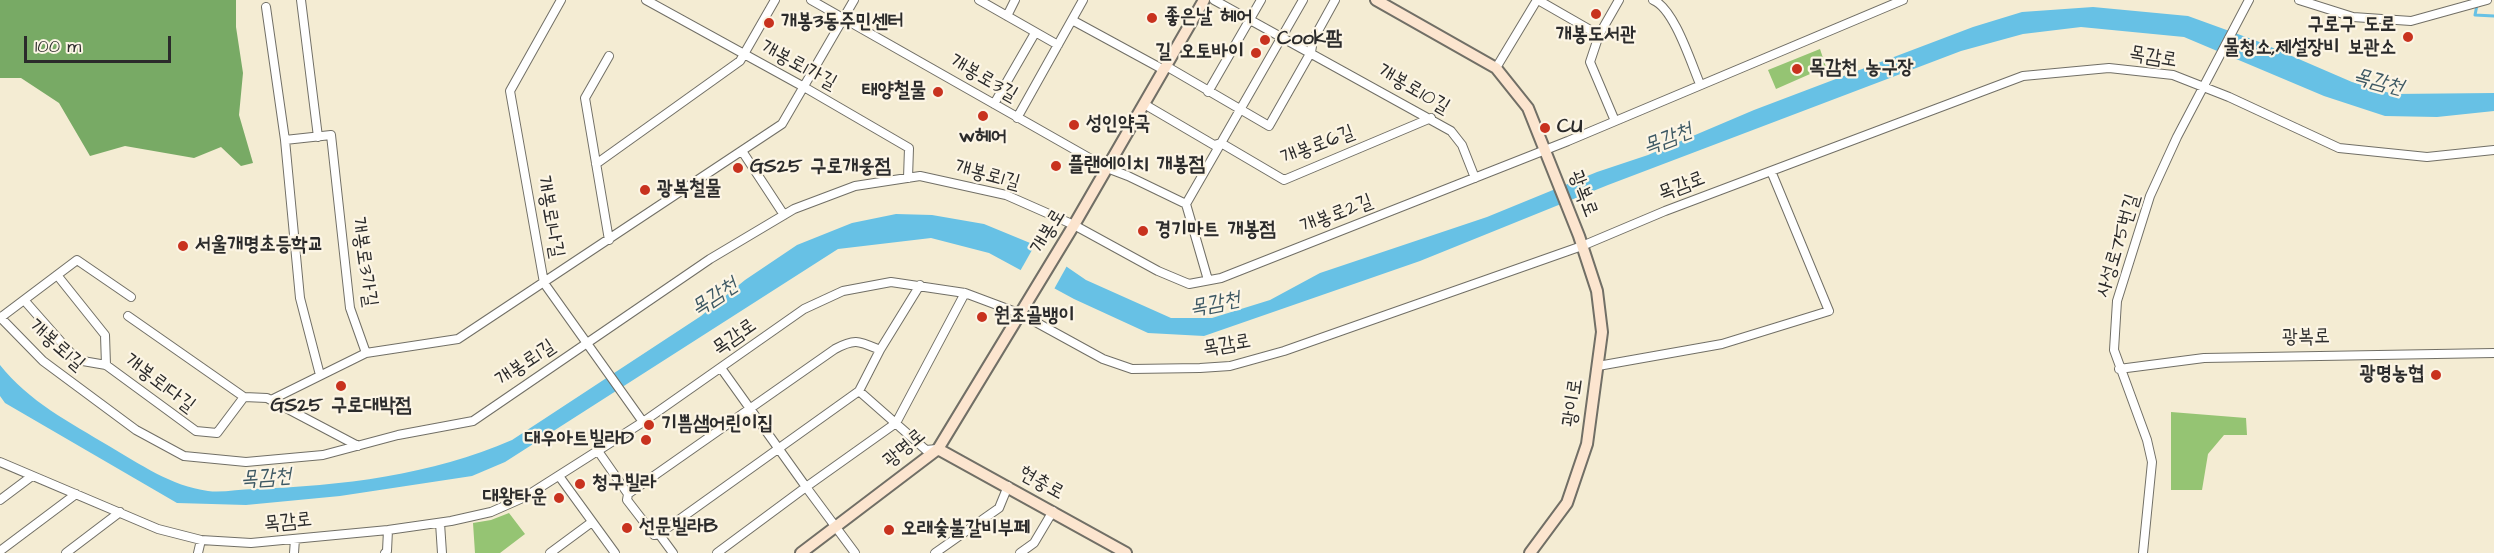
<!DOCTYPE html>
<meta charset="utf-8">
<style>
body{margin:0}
#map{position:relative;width:2494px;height:553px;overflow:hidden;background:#f4ecd3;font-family:"Architects Daughter",sans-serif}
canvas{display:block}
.scale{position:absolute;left:24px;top:36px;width:147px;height:27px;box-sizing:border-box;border:3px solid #2b2b2b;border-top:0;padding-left:8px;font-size:18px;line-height:21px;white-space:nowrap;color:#2b2b2b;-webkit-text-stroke:4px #fcf5e5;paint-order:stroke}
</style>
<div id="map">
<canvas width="2494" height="553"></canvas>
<div class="scale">100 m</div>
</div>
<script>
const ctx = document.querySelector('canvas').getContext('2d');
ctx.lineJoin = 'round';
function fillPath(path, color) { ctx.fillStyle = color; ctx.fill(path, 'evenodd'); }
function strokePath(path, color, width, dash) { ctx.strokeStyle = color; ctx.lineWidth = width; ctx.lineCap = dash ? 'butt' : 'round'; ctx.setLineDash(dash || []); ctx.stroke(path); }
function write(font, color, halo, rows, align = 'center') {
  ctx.font = font + ' "Architects Daughter","Poor Story",sans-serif'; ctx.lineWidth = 4.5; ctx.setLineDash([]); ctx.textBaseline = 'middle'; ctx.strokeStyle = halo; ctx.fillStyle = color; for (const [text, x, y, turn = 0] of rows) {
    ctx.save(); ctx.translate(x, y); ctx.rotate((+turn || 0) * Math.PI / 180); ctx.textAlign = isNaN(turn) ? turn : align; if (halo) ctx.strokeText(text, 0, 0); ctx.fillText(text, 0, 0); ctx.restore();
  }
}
fillPath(new Path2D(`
 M1820,49l6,18 -50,22 -8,-19z
 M2171,412l75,6 1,17h-23l-16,19 -6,36h-31z
 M509,513l16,21 -25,19h-25l-2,-30 18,-3z`), '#95c473');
fillPath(new Path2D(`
 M0,0h236v27l7,46 -4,42 14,48 -12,3 -20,-19 -27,11 -69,-12 -35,10 -31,-53 -38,-25h-21z`), '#78aa65');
fillPath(new Path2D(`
 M2093,7l95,9 69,25 95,41 41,12 101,-1v18l-57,6 -52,-1 -61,-20 -140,-59 -103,-10 -58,7 -62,17 -353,134 -188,76 -216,75 -56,-3 -74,-34 -85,-46 -58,-15 -93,11 -333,213 -33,14 -132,20 -94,9 -69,-2 -172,-100 -5,-7v-31c28,36 71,58 109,81 31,18 62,40 99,45 14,2 31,-2 46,-2 87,-3 178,-14 258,-49l189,-124 44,-36 52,-35 55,-22 44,-9 36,1 52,9 51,21 51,35 85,38h41l58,-18 50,-27 167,-56 110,-45 51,-17 106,-45 219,-83 49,-15z`), '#67c1e5');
fillPath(new Path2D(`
 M1036,243l32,21 -15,27 -34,-18z`), '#f4ecd3');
strokePath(new Path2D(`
 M2477,5l-2,10 19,1`), '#67c1e5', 3);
const street = new Path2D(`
 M301,0l17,137
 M561,0l-51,91 34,192 99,139
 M646,0l158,87 105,61 -1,30
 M811,0l296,168 21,8 58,28 22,76
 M979,0l79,45
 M1214,0l237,131 11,14 13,33
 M1538,0l61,35 20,-35
 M1653,0c21,8 38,63 47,84
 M2299,0l54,17 58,4 76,-21
 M266,7l19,133
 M1007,16l8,-16
 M1072,20l92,50
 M1599,35l-9,27 25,59
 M609,56l-24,42 24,142
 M1166,66l103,60 42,-74 2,-12 22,-40
 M1496,68l41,-68
 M1208,92l53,-92
 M994,104l41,-71
 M1144,104l70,41 7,-2 63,37 147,-62
 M1017,118l66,-118
 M742,151l42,64
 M596,164l144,-103 35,-61
 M1186,204l117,-204
 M57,275l48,60 1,30
 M24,300l53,60 29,5 90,66 21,2 27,-36
 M128,316l116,81 23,1 91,48
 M0,317l43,44 93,69 48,26 62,6 77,-7 75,-20 75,-14 237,-162 84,-50 61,-23 65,-10 86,19 68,30 84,46 31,13 32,-6 347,-137 335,-141
 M0,318l77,-58 54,37
 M1598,366l124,-22 107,-33 -58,-140
 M2119,369l85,-11 290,-5
 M320,375l-20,-77 -15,-158 46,-5 19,173 16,45 92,-14 324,-215 72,-124
 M859,391l67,59 11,-1
 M271,400l95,-47
 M598,451l30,43 -1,6 27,35 5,-1 14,19
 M0,462l158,67 43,11 50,3 137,-13 63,-9 40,-9 34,-15 118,-75 161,-113 39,-18 48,-9 74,11 56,21 82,45 29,10 68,-1 30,-2 54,-15 298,-105 83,-35 358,-135 86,-8 64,7 56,22 110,51 88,9 67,-7
 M559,476l56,77
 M628,494l207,-145c20,-11 24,-8 45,1
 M0,500l32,-24
 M440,523l2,30
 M659,534l200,-143 21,-41 40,-65
 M0,551l76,-57
 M66,553l54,-41
 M198,553l3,-13
 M294,553l1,-14
 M385,553l2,-2 1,-21
 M550,553l42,-31
 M717,553l89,-66 -85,-119
 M855,553l-49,-66 90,-64 69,-130
 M935,553l64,-45 9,-22
 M1020,553l14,-10 19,-32
 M2143,553l9,-91 -5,-22 -33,-90 3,-49 33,-105 27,-59 72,-137`);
const secondary = new Path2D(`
 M1376,0l120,68 32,40 51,128 18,55 5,41 -15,112 -20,59 -37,50
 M938,449l188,104
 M801,553l137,-104 136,-224 130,-225`);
strokePath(street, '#716f66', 10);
strokePath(secondary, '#716f66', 14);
strokePath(street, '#fff', 8);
strokePath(secondary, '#fce5cf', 10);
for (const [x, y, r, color] of [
 [1596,14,6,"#c8321e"],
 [1152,18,6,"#c8321e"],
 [769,23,6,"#c8321e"],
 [2408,37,6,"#c8321e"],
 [1265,40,6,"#c8321e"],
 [1256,53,6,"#c8321e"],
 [1797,69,6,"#c8321e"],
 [938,92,6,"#c8321e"],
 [983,116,6,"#c8321e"],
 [1074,125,6,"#c8321e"],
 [1545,128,6,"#c8321e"],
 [1056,166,6,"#c8321e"],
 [738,168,6,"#c8321e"],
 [645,190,6,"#c8321e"],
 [1143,231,6,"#c8321e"],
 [183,246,6,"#c8321e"],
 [982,317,6,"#c8321e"],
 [2436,375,6,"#c8321e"],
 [341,386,6,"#c8321e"],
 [649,425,6,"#c8321e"],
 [646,440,6,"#c8321e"],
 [580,484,6,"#c8321e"],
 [559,498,6,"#c8321e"],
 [627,528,6,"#c8321e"],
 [889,530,6,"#c8321e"]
]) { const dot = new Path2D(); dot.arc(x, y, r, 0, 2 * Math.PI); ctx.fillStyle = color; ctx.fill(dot); strokePath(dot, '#fcf5e5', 2); }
write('bold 20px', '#2b2b2b', '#fcf5e5', [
 ["좋은날 헤어",1164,18],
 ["개봉3동주민센터",781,23],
 ["구로구 도로",2396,26,"right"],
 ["물청소,제설장비 보관소",2396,49,"right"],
 ["개봉도서관",1596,36,"center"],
 ["Cook팜",1277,40],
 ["길 오토바이",1244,53,"right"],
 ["목감천 농구장",1809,69],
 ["태양철물",926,92,"right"],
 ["성인약국",1086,125],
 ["CU",1557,128],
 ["w헤어",983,138,"center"],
 ["플랜에이치 개봉점",1068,166],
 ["GS25 구로개웅점",750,168],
 ["광복철물",657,190],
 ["경기마트 개봉점",1155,231],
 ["서울개명초등학교",195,246],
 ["원조골뱅이",994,317],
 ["광명농협",2424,375,"right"],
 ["GS25 구로대박점",341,407,"center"],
 ["기쁨샘어린이집",661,425],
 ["대우아트빌라D",634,440,"right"],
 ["청구빌라",592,484],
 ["대왕타운",547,498,"right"],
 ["선문빌라B",639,528],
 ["오래숯불갈비부페",901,530]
], 'left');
write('20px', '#2b2b2b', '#fcf5e5', [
 ["목감로",2153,58,9],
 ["개봉로1가길",798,66,28],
 ["개봉로3길",983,79,30],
 ["개봉로10길",1413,90,30],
 ["개봉로6길",1318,146,-21],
 ["개봉로1길",987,176,15],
 ["목감로",1682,187,-21],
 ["광복로",1582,194,69],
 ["개봉로2길",1337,215,-21],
 ["개봉로1나길",549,217,80],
 ["개봉로",1049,232,-59],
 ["사성로75번길",2119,246,-73],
 ["개봉로3가길",363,262,82],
 ["목감로",735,338,-35],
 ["광복로",2306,338,-1],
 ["개봉로1길",56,346,41],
 ["목감로",1227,346,-10],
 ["개봉로1길",526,364,-34],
 ["개봉로1다길",159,384,37],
 ["광이로",1574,403,-82],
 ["광명로",905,449,-40],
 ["현충로",1041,484,29],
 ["목감로",288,523,-6]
]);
write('italic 21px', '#3d5863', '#fcf5e5', [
 ["목감천",2378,83,15],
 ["목감천",1668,140,-21],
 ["목감천",715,298,-33],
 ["목감천",1215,305,-11],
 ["목감천",266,479,-4]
]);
</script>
